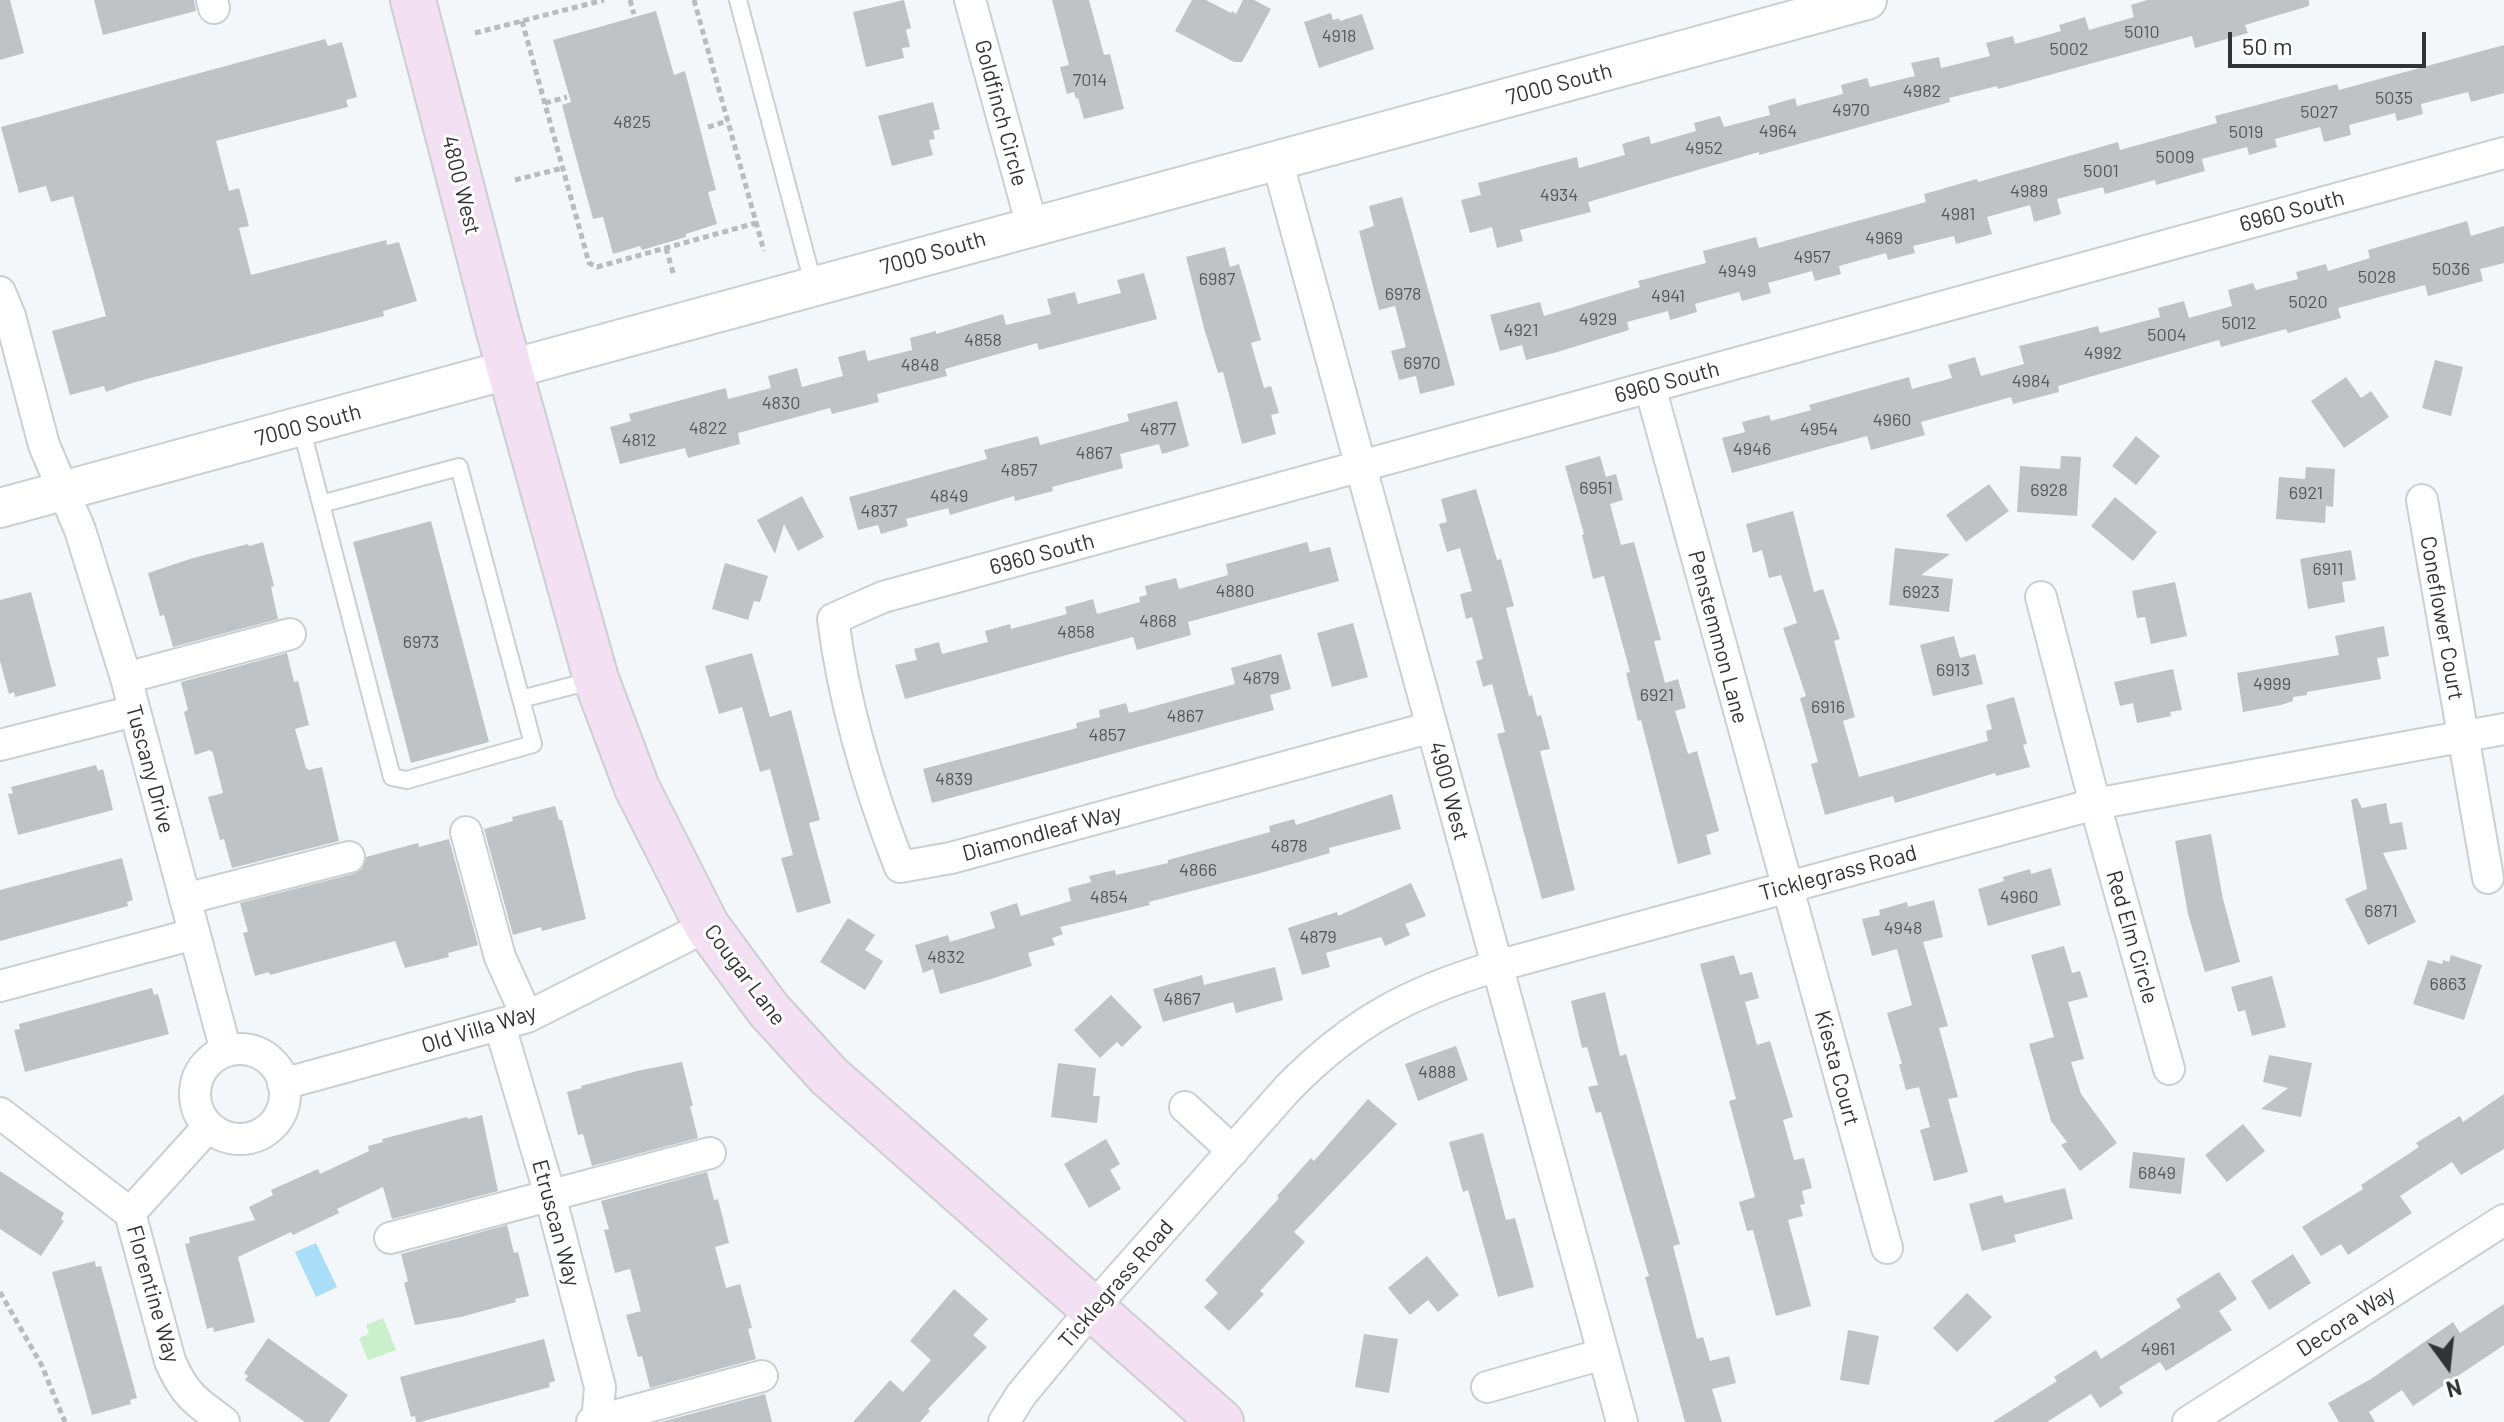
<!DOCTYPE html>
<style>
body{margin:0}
#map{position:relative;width:2504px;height:1422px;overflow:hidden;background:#f4f7f9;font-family:Barlow,sans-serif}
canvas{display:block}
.north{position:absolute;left:2408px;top:1326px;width:80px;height:80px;-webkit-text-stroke:6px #fff;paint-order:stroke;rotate:165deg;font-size:22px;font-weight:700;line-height:32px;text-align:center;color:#323334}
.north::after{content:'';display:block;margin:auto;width:28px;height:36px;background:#323334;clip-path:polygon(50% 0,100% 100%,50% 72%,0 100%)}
.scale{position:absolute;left:2228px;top:32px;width:198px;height:36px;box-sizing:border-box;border:4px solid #323334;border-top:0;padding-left:10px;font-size:24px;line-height:28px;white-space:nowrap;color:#323334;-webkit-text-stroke:6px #fff;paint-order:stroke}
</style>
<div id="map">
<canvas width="2504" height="1422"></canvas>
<div class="north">N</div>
<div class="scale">50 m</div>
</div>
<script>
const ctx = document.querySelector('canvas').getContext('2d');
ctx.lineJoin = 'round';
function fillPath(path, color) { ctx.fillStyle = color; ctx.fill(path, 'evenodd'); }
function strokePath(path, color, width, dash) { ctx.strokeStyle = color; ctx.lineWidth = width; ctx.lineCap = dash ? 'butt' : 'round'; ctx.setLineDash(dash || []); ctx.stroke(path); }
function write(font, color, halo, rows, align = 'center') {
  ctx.font = font + ' Barlow,sans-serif'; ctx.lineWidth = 6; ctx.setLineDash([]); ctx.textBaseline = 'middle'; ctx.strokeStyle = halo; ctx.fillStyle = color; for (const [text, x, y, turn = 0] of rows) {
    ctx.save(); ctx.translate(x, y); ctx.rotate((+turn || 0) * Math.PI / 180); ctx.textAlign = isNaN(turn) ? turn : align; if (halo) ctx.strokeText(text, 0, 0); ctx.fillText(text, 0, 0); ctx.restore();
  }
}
fillPath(new Path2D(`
 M383,1318l13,32 -28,10 -9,-22 10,-4 -3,-9z`), '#caefcb');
fillPath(new Path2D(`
 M316,1243l21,44 -21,10 -21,-45z`), '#aaddf8');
fillPath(new Path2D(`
 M0,0h10l14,53 -24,7z
 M94,0h100l2,11 -93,24z
 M904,0l7,28 -5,2 4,17 -8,1 2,10 -38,9 -13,-55z
 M1052,0h37l15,55 6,-1 14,55 -40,10 -6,-21 -2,1 -2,-7 -7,2 -7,-27 9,-2z
 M1192,0h14l25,13 1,-2 4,3 7,-14h11l17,9 -29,53h-8l-59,-31z
 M2147,0h162v6l-64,19 3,8 -53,15 -3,-12 -194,53 -1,-3 -48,12 1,4 -191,53v-3l-171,50 3,10 -71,18 3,11 -26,7 -5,-21 -22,6 -9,-33 20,-5 -3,-12 99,-26 2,11 46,-13 -3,-11 27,-8 2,8 45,-13 -2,-8 26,-7 4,11 46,-12 -2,-9 27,-8 2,8 46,-12 -2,-9 26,-7 3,9 45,-11 -4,-13 28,-6 2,11 49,-12 -4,-13 27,-7 2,8 46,-13 -2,-6 26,-8 4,13 45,-13 -3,-12z
 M656,11l18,64 11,-4 31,119 -8,2 9,32 -31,10v3l-44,13 -2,-4 -27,8 -10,-37 -10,2 -22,-80 -9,-34 9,-3 -18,-62z
 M1331,13l2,7 6,-2 1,3 22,-7 12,35 -55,19 -15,-46z
 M325,39l3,7 14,-4 15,55 -11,3 2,7 -132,34 13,50 10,-3 10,38 -10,2 12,47 135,-35 1,5 12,-3 18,59 -34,10 1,5 -252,67 -26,9 -2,-6 -34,9 -18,-64 54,-15 -33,-120 -22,6 -5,-16 -27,7 -18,-66z
 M2504,45v48l-33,9 -3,-10 -47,12 2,10 -26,7 -2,-8 -46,12 2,10 -27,7 -4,-15 -45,12 2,8 -28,8 -2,-8 -45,12 3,12 -49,14 -1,-5 -50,14 -2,-7 -46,12 4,15 -27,8 -4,-17 -43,12 5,17 -36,10 -2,-8 -41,10 2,7 -27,7 -2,-7 -47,13 2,8 -26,7 -3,-10 -44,12 3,10 -29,8 -3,-9 -44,12 2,8 -27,8 -2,-9 -41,11 2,8 -75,23 -28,7 -4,-15 -22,6 -10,-36 50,-13 4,14 96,-29 -2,-6 68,-18 -3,-12 53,-14 3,11 167,-46 -2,-8 53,-15 1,3 140,-40 2,8 97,-27 -2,-7 122,-32 2,6z
 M933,102l7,27 -7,2 2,8 -6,1 4,15 -41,11 -14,-50z
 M1402,197l53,188 -35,9 -4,-18 -17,4 -8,-29 15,-4 -11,-41 -16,4 -20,-79 15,-5 -5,-20z
 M2467,221l4,15 33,-10v37l-24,6 3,12 -55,15 -3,-11 -87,23 3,10 -53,15 -2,-4 -65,18 -2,-7 -161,46 1,6 -46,12 -2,-7 -90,25 4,13 -54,15 -4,-14 -135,37 -10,-35 23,-6 -3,-10 27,-7 2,6 40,-11 -2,-5 100,-28 3,12 40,-11 -4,-13 27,-8 6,19 43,-12 -5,-18 79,-20 2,7 60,-16 -2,-9 26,-7 5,17 43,-12 -4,-16 25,-7 3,7 42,-11 -2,-7 30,-8 2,7 42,-13 -2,-8z
 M1225,247l5,20 9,-3 22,76 -10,3 13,45 7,-2 8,27 -8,2 5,19 -34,10 -19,-72 -5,1 -14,-45 -18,-71z
 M1144,273l13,46 -118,31 -2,-7 -92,26 2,7 -70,18 2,8 -47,12 -2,-6 -92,25 2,11 -52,14 -3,-10 -65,16 -10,-37 21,-6 -2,-7 97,-26 2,11 43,-11 -3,-12 29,-8 5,19 41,-11 -5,-19 27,-7 3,11 44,-11 -2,-12 26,-7v3l67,-20 3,11 45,-11 -4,-15 28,-7 3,12 43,-11 -4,-13z
 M2435,360l28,7 -12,49 -29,-8z
 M2346,377l15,21 10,-7 18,26 -45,31 -33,-47z
 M1177,401l12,45 -27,8 -3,-10 -39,10 3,14 -71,19 1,4 -38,10 -1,-5 -64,19 -2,-7 -42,11 2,7 -27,8 -3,-9 -20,5 -9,-33 138,-38 -3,-9 54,-14 2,9 89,-24 -2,-7z
 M2136,436l24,20 -24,29 -24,-19z
 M1600,456l6,21 10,-3 7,26 -13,4 11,41 13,-3 27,98 -7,1 11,42 13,-4 8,29 -11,3 13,43 9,-3 22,80 -13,4 5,19 -33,10 -37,-144 -3,1 -12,-48 4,-1 -26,-96 -11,3 -11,-44 2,-1 -19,-68z
 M2061,456l20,1 -4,59 -60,-4 3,-46 40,3z
 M2306,467l29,2 -2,38 -7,-1 -1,17 -49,-4 3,-42 26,2z
 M1989,484l20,27 -43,31 -20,-27z
 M1476,489l21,71 4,-1 13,47 -8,2 23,88 3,-1 5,21 4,-1 9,34 -10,2 35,139 -33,9 -45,-165 8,-2 -13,-48 -9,3 -7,-26 7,-2 -11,-42 -6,2 -6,-25 12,-3 -12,-43 -13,4 -8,-28 8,-2 -6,-23z
 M802,496l22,41 -26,14 -14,-27 -9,30 -18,-34z
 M2115,497l42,35 -24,29 -42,-35z
 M1793,511l21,81 9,-3 17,50 -6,2 21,76 -12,4 16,56 129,-36 -2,-10 6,-2 -6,-24 28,-8 13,47 -4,1 7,22 -34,9 -1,-3 -100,30 -2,-7 -68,19 -14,-51 7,-2 -18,-64 6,-2 -23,-68 14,-5 -16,-48 -12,3 -7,-28 -9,3 -7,-29z
 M431,521l58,221 -78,21 -58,-221z
 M263,542l11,44 -3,1 7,32 -105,28 -9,-32 -4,1 -12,-43 45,-15 55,-14 1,2z
 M1307,542l3,10 20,-5 9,34 -151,41 3,13 -54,15 -4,-13 -228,62 -10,-34 22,-5 -3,-11 25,-7 3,12 46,-12 -3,-11 25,-7 1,5 56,-15 -2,-7 28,-8 4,15 43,-12 -1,-5 8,-2 -2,-9 31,-8 3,11 49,-14 -2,-11z
 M1895,548l55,6 -29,21 32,4 -4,33 -60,-7z
 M2351,550l5,30 -14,2 3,20 -37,7 -8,-50z
 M725,563l43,13 -8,26 -6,-1 -6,19 -36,-11z
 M2175,582l12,54 -36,8 -6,-27 -8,1 -5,-27z
 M31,592l25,94 -41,11 -1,-5 -5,2 -9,-33v-61z
 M1353,623l15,54 -36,10 -15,-54z
 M2384,626l5,30 -12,2 4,21 -74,13v3l-14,2v4l-12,4 -38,7 -6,-39 102,-18 -4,-19z
 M1954,636l6,22 15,-4 8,30 -50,12 -13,-51z
 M287,653l7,29 4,-1 11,44 -14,4 11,39 3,2 13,-3 17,74 -107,27 -8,-29 -4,1 -12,-43 15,-4 -10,-40 -3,-3 -15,5 -11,-43 4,-2 -7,-28z
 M752,653l18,64 21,-7 29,110 -11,3 22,80 -34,10 -16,-55 12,-3 -23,-86 -10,3 -18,-65 -23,7 -14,-48z
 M1281,654l10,35 -21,6 4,15 -342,93 -9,-34 154,-41 -1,-5 24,-6 -1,-7 27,-7 3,10 106,-29 -4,-16z
 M2173,669l9,41 -12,2 1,4 -34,7 -4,-20 -13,3 -6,-24z
 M96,765l2,6 5,-2 10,41 -95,25 -10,-41 5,-1 -2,-6z
 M1392,794l9,35 -72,19 1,5 -73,21 -108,28 1,3 -90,22 3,7 -11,4 3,7 -27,8 4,13 -51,16 -41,12 -7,-25 -10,4 -8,-28 33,-10 2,7 45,-14 -5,-16 27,-9 4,13 50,-15 -3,-13 23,-6 -2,-6 26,-6 1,5 52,-12v-3l102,-28 -1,-6 25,-7 2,6z
 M2357,798l5,10 24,-5 4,21 12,-2 5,27 -24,4 33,69 -48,23 -23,-46 22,-10 -16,-89z
 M555,806l4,14h3l24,99 -44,12 -1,-4 -28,8 -29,-106 29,-8 -1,-4z
 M2211,834l12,65 17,63 -35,10 -17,-58 -13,-73z
 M449,839l29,106 -30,8 1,4 -44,11 -10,-27 -125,34 -1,-3 -14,4 -12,-43 5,-1 -8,-29 113,-29 9,-5 4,-12 52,-14 1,4z
 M122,858l11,42 -6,2 1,4 -128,35v-51z
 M2051,868l10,37 -73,21 -10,-37 26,-8 -1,-4 27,-8 1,5z
 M1411,883l15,33 -21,8 5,11 -25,11 -4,-9 -55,16 4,14 -28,8 -14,-47 49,-16 1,4z
 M1934,900l9,37 -20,5 25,84 -9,2 19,69 -10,2 20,73 -34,9 -14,-51 10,-3 -11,-40 -13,3 -7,-26h3l-15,-51 25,-8 -15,-56 -25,7 -10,-37 18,-4 -1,-5 28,-8 1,5z
 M848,918l27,17 -10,15 18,11 -18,29 -45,-28z
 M2064,946l8,27 8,-2 8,26 -20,5 16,57 -13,3 10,32 36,49 -37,28 -19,-26 6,-3 -16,-21 -22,-77 25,-7 -23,-82z
 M1734,955l6,20 12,-3 7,26 -14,4 12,43 13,-4 23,76 -10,3 11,40 10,-2 8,30 -10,3 3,13 -5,1 3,11 -15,4 23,86 -35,10 -23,-86 -6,1 -8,-29 16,-5 -26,-96 7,-2 -36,-135z
 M2451,955l31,10 -18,55 -51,-16 15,-44 14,4 1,-4 6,2z
 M1275,967l8,33 -47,13 -3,-11 -70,20 -10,-33 49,-14 2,10z
 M2272,976l14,51 -34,9 -7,-26 -7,2 -7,-25z
 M152,988l2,7 4,-1 11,40 -144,38 -11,-42 6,-1 -1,-5z
 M1605,992l15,64 6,-2 54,190 -7,2 24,93 6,-2 7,24 19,-5 7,27 -24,6 10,33h-37l-40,-145 4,-1 -48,-164 -5,1 -8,-26 10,-2 -11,-38 -5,1 -11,-47z
 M1111,995l31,32 -20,20 -5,-5 -17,16 -26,-28z
 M1456,1046l12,34 -50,21 -13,-37z
 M2269,1055l43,8 -11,54 -40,-8 27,-21 -25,-6z
 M682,1062l11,44h-3l8,32 -106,28 -9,-32 -5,1 -11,-43 15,-4 -1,-2 56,-15z
 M1058,1063l38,5 -3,28h7l-3,27 -46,-6z
 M2504,1094v55l-43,26 -9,-13 -52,34 12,17 -64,42 -7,-11 -20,12 -19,-29 61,-38 -2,-4 58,-38 -3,-4 44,-27 3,6z
 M1368,1099l29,25 -103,108 11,10 -45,49 4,3 -35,37 -25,-24 14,-14 -13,-13 74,-82 -2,-2 34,-38 3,3z
 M482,1115l16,76 -106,28 -9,-32 -46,22 2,4 -46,22 -2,-3 -53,25 17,65 -41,10 -1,-5 -6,2 -22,-85 5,-1 -1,-6 66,-17 -6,-13 24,-12 -2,-5 47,-21 2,5 49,-23 -1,-5 15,-4 -1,-3 85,-22 1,2z
 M2243,1124l22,27 -38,31 -22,-27z
 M1483,1133l23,87 9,-2 19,69 -36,10 -30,-107 -5,2 -14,-50z
 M1106,1139l14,25 -10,6 11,19 -32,19 -25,-44z
 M2133,1152l52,6 -4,36 -52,-6z
 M0,1171l64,42 -3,6 3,2 -23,35 -41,-27z
 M707,1172l7,28 4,-1 11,44 -14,4 11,41 14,-4 12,44 -4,1 8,30 -106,29 -8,-32 -4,1 -12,-42 15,-4 -1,-3 -10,-39 -15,4 -11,-43 5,-1 -8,-28z
 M2065,1188l8,31 -59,16 2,7 -34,9 -13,-47 33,-9 3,8z
 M507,1225l7,28 4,-1 11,44 -14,3 1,3 -55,15 -46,8 -11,-42 4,-2 -7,-27z
 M2293,1254l18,29 -42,27 -18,-29z
 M1427,1256l32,39 -21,17 -10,-12 -18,15 -22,-27z
 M95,1261l1,6 5,-1 36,132 -7,2 1,4 -39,11 -40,-143z
 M2219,1272l18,27 -18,12 13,19 -66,41 -6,-9 -41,25 4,6 -23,15 -9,-14 -44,28h-54l64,-41 -3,-4 42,-27 5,9 80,-52 -5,-8z
 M954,1289l34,30 -15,16 14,12 -59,62 2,2 -10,11h-67l37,-42 13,12 28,-32 -21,-19z
 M1967,1293l25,24 -35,35 -24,-24z
 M2504,1304v41l-91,61 -11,-16 -33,22 6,10h-36l-11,-19 43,-24 82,-57 7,11z
 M1848,1330l31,6 -10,49 -29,-5z
 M1364,1334l34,5 -9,54 -34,-6z
 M268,1338l80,57 -19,27h-24l-60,-42 3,-4 -4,-3z
 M544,1339l11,42 -6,2 1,4 -130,35h-4l-1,-6 -4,1 -11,-40z
 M765,1394l7,28h-111z`), '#c0c3c5');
const service = new Path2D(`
 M738,0l76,287
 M301,427l91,350 15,3 126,-36 -74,-277 -138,37
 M521,699l73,-19`);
const minor = new Path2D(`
 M212,0l2,8
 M970,0l62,226
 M1277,160l345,1262
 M0,292l10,24 34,129 36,85 46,148 100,373
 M1650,387l237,861
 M2422,500l66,378
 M2041,597l54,207 74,265
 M126,678l164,-44
 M1432,727l-481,131 -51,9c-31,-79 -56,-163 -67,-248l50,-22 1621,-444
 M0,745l134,-34
 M466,832l34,125 27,60
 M185,899l164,-42
 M0,986l194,-52
 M500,1026l50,169 50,192 -3,35
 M195 1094a45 45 0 1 1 90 0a45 45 0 1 1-90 0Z
 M283,1084l244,-67 180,-91
 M1185,1107l48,44
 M0,1113l130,100 40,148c14,33 26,41 54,61
 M130,1213l78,-86
 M390,1238l320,-85
 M1487,1387l116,-33
 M592,1422l170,-46
 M1004,1422l17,-27 71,-86 196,-221c65,-66 121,-96 209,-122l598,-162 409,-75
 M2188,1422l316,-202`);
const tertiary = new Path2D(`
 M0,508l1867,-508`);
const secondary = new Path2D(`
 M413,0l85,328 98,351 41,109 70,138 61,83 61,67 392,346`);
strokePath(service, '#cccfd1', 20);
strokePath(minor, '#cccfd1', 34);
strokePath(tertiary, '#cccfd1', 42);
strokePath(secondary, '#cccfd1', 48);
strokePath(new Path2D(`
 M630,0l4,14
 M694,0l70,251
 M522,21l67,242 8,4 159,-44
 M475,33l129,-33
 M545,103l22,-6
 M708,127l20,-6
 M515,180l48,-12
 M666,248l8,28
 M0,1292l42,74 23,56`), '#b9bbbd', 5, [6, 4]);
strokePath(service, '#fff', 16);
strokePath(minor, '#fff', 30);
strokePath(tertiary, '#fff', 38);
strokePath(secondary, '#f3e0f2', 44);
write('18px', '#565758', null, [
 ["5010",2142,32],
 ["4918",1339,36],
 ["5002",2069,49],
 ["7014",1090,80],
 ["4982",1922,91],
 ["5035",2394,98],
 ["4970",1851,110],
 ["5027",2319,112],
 ["4825",632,122],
 ["4964",1778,131],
 ["5019",2246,132],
 ["4952",1704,148],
 ["5009",2175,157],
 ["5001",2101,171],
 ["4989",2029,191],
 ["4934",1559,195],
 ["4981",1958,214],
 ["4969",1884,238],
 ["4957",1812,257],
 ["5036",2451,269],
 ["4949",1737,271],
 ["5028",2377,277],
 ["6987",1217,279],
 ["6978",1403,294],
 ["4941",1668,296],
 ["5020",2308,302],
 ["4929",1598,319],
 ["5012",2239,323],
 ["4921",1521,330],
 ["5004",2167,335],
 ["4858",983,340],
 ["4992",2103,353],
 ["6970",1422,363],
 ["4848",920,365],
 ["4984",2031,381],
 ["4830",781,403],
 ["4960",1892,420],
 ["4822",708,428],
 ["4877",1158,429],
 ["4954",1819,429],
 ["4812",639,440],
 ["4946",1752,449],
 ["4867",1094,453],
 ["4857",1019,470],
 ["6951",1596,488],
 ["6928",2049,490],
 ["6921",2306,493],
 ["4849",949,496],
 ["4837",879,511],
 ["6911",2328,569],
 ["4880",1235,591],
 ["6923",1921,592],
 ["4868",1158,621],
 ["4858",1076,632],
 ["6973",421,642],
 ["6913",1953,670],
 ["4879",1261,678],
 ["4999",2272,684],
 ["6921",1657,695],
 ["6916",1828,707],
 ["4867",1185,716],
 ["4857",1107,735],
 ["4839",954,779],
 ["4878",1289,846],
 ["4866",1198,870],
 ["4854",1109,897],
 ["4960",2019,897],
 ["6871",2381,911],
 ["4948",1903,928],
 ["4879",1318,937],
 ["4832",946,957],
 ["6863",2448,984],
 ["4867",1182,999],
 ["4888",1437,1072],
 ["6849",2157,1173],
 ["4961",2158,1349]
]);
write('22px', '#323334', '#fff', [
 ["7000 South",1559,84,-15],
 ["Goldfinch Circle",1001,113,75],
 ["4800 West",461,185,76],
 ["6960 South",2292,211,-15],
 ["7000 South",933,253,-16],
 ["6960 South",1667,382,-15],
 ["7000 South",308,425,-15],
 ["6960 South",1042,554,-15],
 ["Coneflower Court",2442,618,80],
 ["Penstemmon Lane",1718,637,75],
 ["Tuscany Drive",150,769,75],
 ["4900 West",1449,791,75],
 ["Diamondleaf Way",1042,833,-15],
 ["Ticklegrass Road",1838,873,-15],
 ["Red Elm Circle",2132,937,74],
 ["Cougar Lane",745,975,53],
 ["Old Villa Way",479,1029,-17],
 ["Kiesta Court",1837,1068,75],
 ["Etruscan Way",556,1223,75],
 ["Ticklegrass Road",1116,1284,-49],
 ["Florentine Way",153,1294,74],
 ["Decora Way",2346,1321,-33]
]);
</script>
